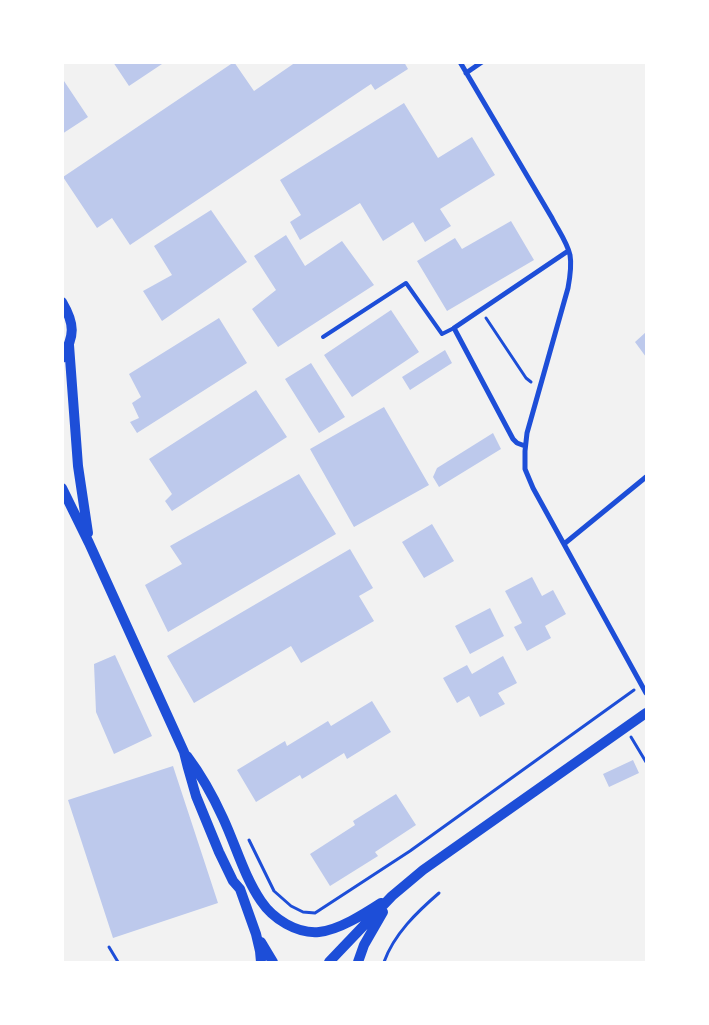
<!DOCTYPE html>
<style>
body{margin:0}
#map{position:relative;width:709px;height:1025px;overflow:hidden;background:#f2f2f2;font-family:"Sofia Sans Condensed",sans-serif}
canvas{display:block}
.frame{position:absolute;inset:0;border:64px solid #fff;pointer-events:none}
</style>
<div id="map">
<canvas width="709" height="1025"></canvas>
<div class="frame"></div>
</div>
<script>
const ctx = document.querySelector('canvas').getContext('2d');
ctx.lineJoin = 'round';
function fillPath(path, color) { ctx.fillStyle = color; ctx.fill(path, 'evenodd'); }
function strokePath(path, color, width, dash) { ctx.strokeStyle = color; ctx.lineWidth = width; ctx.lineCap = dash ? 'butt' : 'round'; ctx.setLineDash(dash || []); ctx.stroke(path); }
fillPath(new Path2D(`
 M113,62h52l-36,24z
 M234,62l20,29 42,-29h108l4,7 -33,21 -4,-6 -241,161 -18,-27 -15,10 -34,-51z
 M62,78l26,39 -26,17z
 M404,103l34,55 34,-21 23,38 -55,34 11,17 -26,16 -12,-20 -30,19 -23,-38 -60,37 -10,-18 11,-7 -21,-35z
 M211,210l36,52 -85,59 -19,-30 29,-16 -18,-29z
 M511,221l23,39 -87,51 -30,-50 38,-23 7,11z
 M286,235l19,31 37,-25 32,44 -96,62 -26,-38 24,-19 -22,-34z
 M391,310l28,42 -67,45 -28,-42z
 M219,318l28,45 -110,70 -7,-11 9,-4 -7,-15 9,-6 -12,-23z
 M646,332v25l-11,-15z
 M445,350l7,13 -42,27 -8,-13z
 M311,363l34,54 -26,16 -34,-54z
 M256,390l31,47 -115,74 -7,-10 7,-7 -23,-35z
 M384,407l45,78 -75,42 -44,-78z
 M493,433l8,16 -62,38 -6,-10 4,-9z
 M299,474l37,60 -168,98 -23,-47 37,-21 -12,-18z
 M432,524l22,37 -30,17 -22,-36z
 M350,549l23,39 -14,8 15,25 -73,42 -10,-17 -97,57 -27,-47z
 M532,577l10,19 11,-6 13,24 -21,12 6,12 -24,13 -13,-24 8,-4 -17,-32z
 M490,608l14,28 -34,18 -15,-28z
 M115,655l37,81 -38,18 -18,-42 -2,-48z
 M503,656l14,27 -19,10 7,11 -25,13 -11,-21 -12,7 -14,-25 24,-13 5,9z
 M372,701l19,31 -44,27 -3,-6 -42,26 -2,-4 -44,27 -19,-32 48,-29 2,5 41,-25 3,5z
 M633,760l6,13 -30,14 -6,-13z
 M173,766l45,137 -105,35 -45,-138z
 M396,794l20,31 -41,27 3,4 -48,30 -20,-32 45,-29 -2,-4z`), '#bdc9ec');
strokePath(new Path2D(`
 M486,318l40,60 5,4
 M631,737l15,25
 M249,840l25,51 17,15 12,6 12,1 95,-62 224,-161
 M109,947l9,15
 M384,962c10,-28 33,-50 55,-69`), '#1d4ed8', 3);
strokePath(new Path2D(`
 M323,337l83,-54 36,51 12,-6`), '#1d4ed8', 4);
strokePath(new Path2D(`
 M460,62l92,156c6,12 15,24 18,37 2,11 0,22 -2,33l-41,145 -2,18v18l8,19 113,205
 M466,73l16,-11
 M525,446l-8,-3 -4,-4 -59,-111 114,-77
 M564,544l82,-67`), '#1d4ed8', 5);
strokePath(new Path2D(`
 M62,302c13,22 13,34 0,56
 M69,345l9,121 10,67
 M62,488l27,55 95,209 4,16 8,28 23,56 14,29 7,8 16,45 4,17 1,11
 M187,756c15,20 26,40 36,62 13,28 21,58 38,83 12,18 36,33 58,31 20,-2 45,-18 62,-29
 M261,942l12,20
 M329,962l63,-66 31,-26 223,-157
 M358,962l6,-17 19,-33`), '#1d4ed8', 10);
</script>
